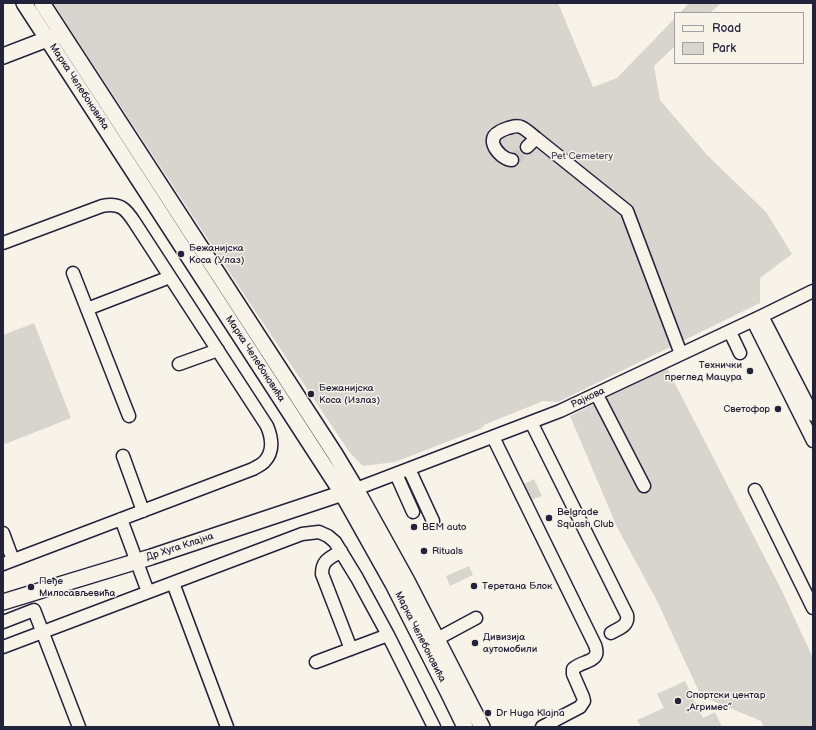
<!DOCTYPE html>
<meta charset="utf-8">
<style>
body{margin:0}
#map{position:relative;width:816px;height:730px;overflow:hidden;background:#f7f3e8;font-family:"Balsamiq Sans",sans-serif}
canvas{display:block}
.frame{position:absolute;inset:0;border:4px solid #22223b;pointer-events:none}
.legend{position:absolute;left:674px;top:12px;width:130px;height:52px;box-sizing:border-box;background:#f7f3e8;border:1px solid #a29fa3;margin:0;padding:5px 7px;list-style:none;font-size:12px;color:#22223b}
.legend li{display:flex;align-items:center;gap:8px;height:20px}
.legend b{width:20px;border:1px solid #a29fa3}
</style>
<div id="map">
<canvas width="816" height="730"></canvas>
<div class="frame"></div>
<ul class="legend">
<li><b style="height:5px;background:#f7f3e8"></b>Road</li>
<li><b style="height:11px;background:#d8d5cf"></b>Park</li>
</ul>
</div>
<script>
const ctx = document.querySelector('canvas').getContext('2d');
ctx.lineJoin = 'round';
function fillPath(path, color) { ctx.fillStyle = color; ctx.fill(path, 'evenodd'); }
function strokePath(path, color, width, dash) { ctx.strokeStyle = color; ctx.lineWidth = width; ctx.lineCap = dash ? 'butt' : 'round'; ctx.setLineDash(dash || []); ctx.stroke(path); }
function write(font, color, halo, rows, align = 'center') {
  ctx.font = font + ' "Balsamiq Sans",sans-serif'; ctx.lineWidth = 3; ctx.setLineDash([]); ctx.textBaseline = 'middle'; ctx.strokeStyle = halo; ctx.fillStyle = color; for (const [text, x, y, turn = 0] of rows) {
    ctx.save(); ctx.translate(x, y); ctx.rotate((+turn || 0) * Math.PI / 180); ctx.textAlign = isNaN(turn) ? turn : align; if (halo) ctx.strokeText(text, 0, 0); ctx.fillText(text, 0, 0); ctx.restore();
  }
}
fillPath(new Path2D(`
 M53,3h505l35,84 24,-9 58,-60v28l-21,20 6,34 47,55 59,57 26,42 -32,24v25l-202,99 -15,-1 -57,23 -6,5 -85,33 -32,4 -13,-13 -103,-154z
 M689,3h32l-11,10h-30z
 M34,323l37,95 -66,26 -2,-6v-103z
 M667,368l114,221 32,69v69h-49l-3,-6 -60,-25 -44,-95 -40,-74 -47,-111z
 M534,479l8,17 -10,4 -8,-16z
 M469,566l4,9 -23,11 -4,-10z
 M685,681l18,37 12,-6 7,15h-81l-4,-7 27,-12 -7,-14z`), '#d8d5cf');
strokePath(new Path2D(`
 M512,160h2l13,-13`), '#ccc9c5', 12, [12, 6]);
const minor = new Path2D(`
 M536,138l91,73 54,143
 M512,160c-5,0 -7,-2 -11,-5 -7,-6 -13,-17 -2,-23 3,-2 6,-3 9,-4 4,-1 9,-3 13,-1 5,2 11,8 15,11l-9,9
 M3,243l99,-37c18,-4 24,3 33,17l132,203c5,12 7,26 -3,36 -3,3 -8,5 -11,7l-250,95
 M73,273l56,143
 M87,309l83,-32
 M762,316l51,99
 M753,321l60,120
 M730,332l10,21
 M179,364l39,-14
 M597,395l47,91
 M531,422l96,193c2,11 -8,13 -16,18
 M493,437l102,208c7,18 -13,15 -22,24v5l10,23 1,4 -4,6 -38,20
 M123,456l20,55
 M409,469l24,52
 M396,474l17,38
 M356,489l204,-78 202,-95 51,-25
 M755,490l58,118
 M121,519l27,73
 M3,533l10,27
 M341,551c-10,7 -19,8 -19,23l29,75
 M173,583l54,144
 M3,622l31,-12 45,117
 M437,639l39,-21
 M3,647l299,-113 17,-2 9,4 7,6 22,36 31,57 46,92
 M316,662l72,-27`);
const major = new Path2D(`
 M24,3l318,490 51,91 56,110 16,33
 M42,3l293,451 21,35 51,92 75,146
 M3,56l52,-20
 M3,602l148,-45 201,-67`);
strokePath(minor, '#22223b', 15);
strokePath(major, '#22223b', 18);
strokePath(minor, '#f7f3e8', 12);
strokePath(major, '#f7f3e8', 15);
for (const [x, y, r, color] of [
 [181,254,4,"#22223b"],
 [750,371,4,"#22223b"],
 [311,394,4,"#22223b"],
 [778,409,4,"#22223b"],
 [549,518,4,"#22223b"],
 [414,527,4,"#22223b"],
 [424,551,4,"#22223b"],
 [474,586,4,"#22223b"],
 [31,587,4,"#22223b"],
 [475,643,4,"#22223b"],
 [678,701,4,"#22223b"],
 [488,713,4,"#22223b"]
]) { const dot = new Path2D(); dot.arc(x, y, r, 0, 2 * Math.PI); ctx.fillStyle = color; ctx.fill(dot); strokePath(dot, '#f7f3e8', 1.5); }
write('10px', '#22223b', '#f7f3e8', [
 ["Марка Челебоновића",79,87,57],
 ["Марка Челебоновића",255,359,57],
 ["Рајкова",588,398,-25],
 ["Др Хуга Клајна",180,547,-18],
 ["Марка Челебоновића",420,637,63]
]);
write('10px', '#504f60', '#f7f3e8', [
 ["Pet Cemetery",582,156]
]);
write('10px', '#22223b', '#f7f3e8', [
 ["Бежанијска",189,248],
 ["Коса (Улаз)",189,260],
 ["Технички",742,365,"right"],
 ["преглед Мацура",742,377,"right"],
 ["Бежанијска",319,388],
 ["Коса (Излаз)",319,400],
 ["Светофор",770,409,"right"],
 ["Belgrade",557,512],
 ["Squash Club",557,524],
 ["BEM auto",422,527],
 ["Rituals",432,551],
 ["Пеђе",39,581],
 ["Милосављевића",39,593],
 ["Теретана Блок",482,586],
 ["Дивизија",483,637],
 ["аутомобили",483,649],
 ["Спортски центар",686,695],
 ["„Агримес”",686,707],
 ["Dr Huga Klajna",496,713]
], 'left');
</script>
